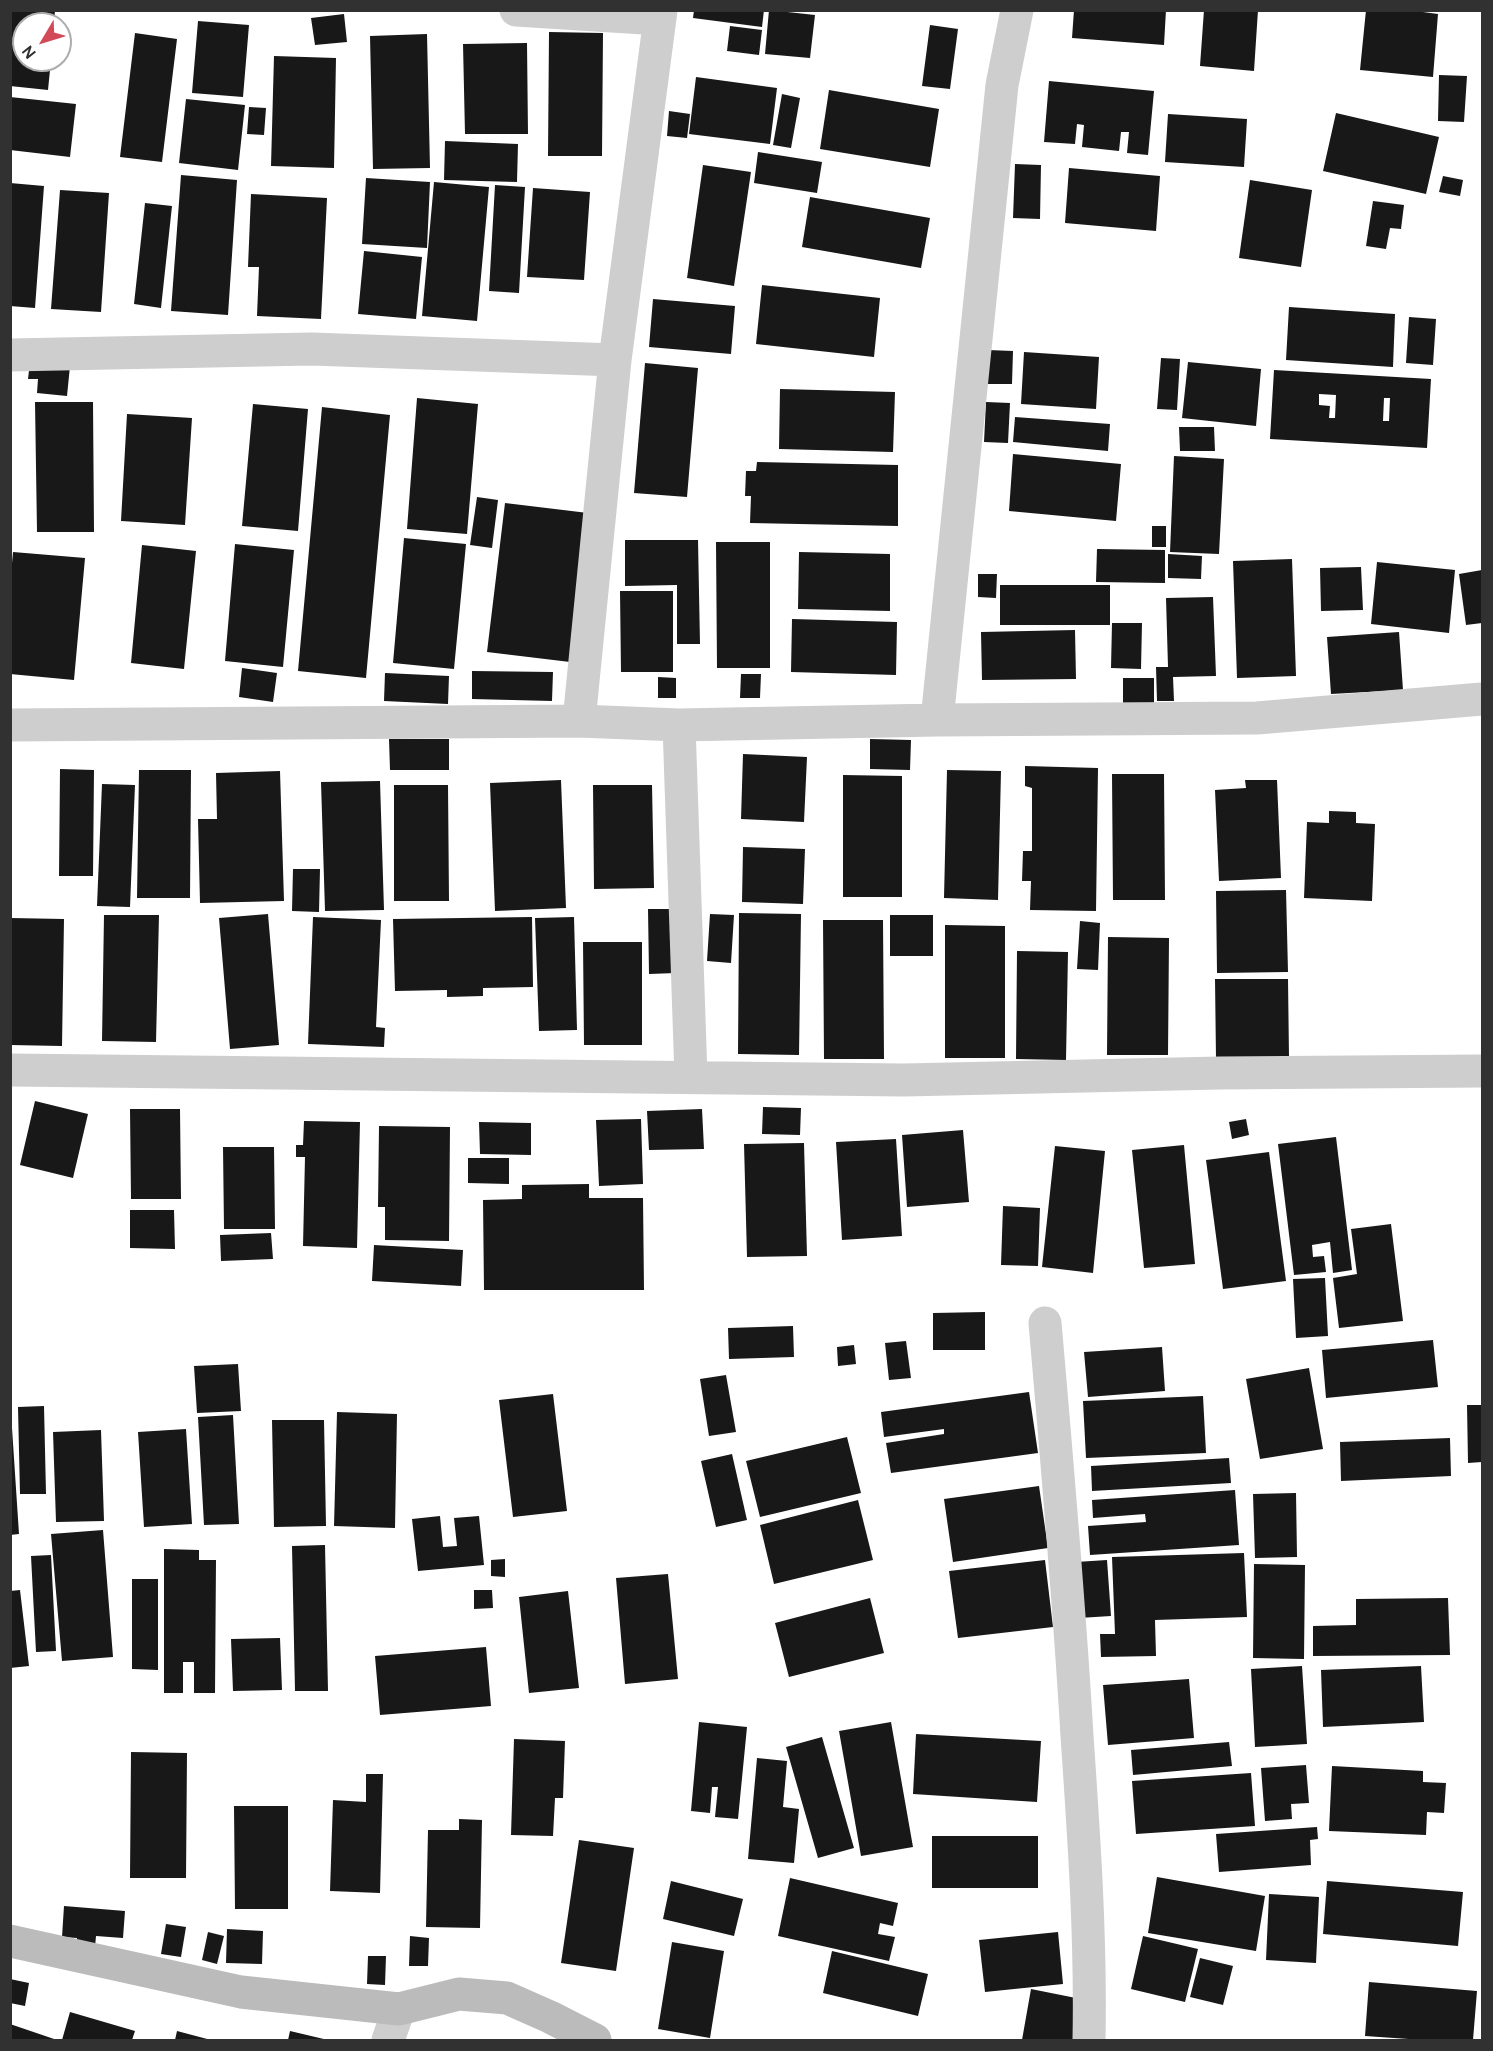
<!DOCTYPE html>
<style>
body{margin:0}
#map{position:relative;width:1493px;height:2051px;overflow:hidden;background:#fff;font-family:Cabin,sans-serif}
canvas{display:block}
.frame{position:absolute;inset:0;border:12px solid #313131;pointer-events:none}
.north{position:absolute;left:12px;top:12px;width:60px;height:60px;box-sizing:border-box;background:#fff;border:2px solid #adadad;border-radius:50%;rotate:232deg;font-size:16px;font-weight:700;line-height:24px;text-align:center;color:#313131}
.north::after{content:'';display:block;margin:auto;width:21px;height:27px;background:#d24a58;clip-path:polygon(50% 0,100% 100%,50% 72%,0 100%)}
</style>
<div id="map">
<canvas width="1493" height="2051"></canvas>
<div class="frame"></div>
<div class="north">N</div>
</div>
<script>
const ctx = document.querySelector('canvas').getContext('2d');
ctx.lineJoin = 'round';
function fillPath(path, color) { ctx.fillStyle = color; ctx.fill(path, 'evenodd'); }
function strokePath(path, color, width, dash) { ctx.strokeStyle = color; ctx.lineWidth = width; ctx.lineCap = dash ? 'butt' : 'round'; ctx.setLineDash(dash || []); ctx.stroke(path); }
fillPath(new Path2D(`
 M10,10h45l-1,14h-30v36h27l-3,30 -38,-4z
 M694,10h70l-2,17 -69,-9z
 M769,10l46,5 -5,43 -45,-4z
 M1074,10h92l-2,35 -92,-7z
 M1204,10h54l-4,61 -54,-5z
 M1366,10h42l30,4 -5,63 -73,-7z
 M344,14l3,28 -32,3 -4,-27z
 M198,21l51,4 -6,72 -51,-4z
 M930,25l28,4 -8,60 -28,-3z
 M730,26l32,4 -3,25 -32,-4z
 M549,32l54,1 -1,123h-54z
 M135,33l42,6 -15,123 -42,-5z
 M427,34l3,134 -57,1 -3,-133z
 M527,43l1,91h-63l-2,-90z
 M274,56l62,2 -2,110 -63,-2z
 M1439,75l28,1 -3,46 -26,-1z
 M696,77l81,11 -7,56 -81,-10z
 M1049,81l105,10 -6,64 -21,-2 2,-21h-8l-2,19 -37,-4 2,-22 -7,-1 -2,20 -31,-2z
 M829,90l110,19 -9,58 -110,-18z
 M782,94l18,4 -9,50 -18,-3z
 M10,97l66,7 -6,53 -60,-7z
 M186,99l59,6 -7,65 -59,-7z
 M249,107l17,1 -2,27 -17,-1z
 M669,111l21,3 -3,24 -20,-2z
 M1336,113l103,24 -13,57 -103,-23z
 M1168,114l79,5 -3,48 -79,-5z
 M445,141l73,3 -1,38 -73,-2z
 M758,152l64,10 -5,31 -63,-10z
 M1015,164l26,1 -1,54 -27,-1z
 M703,165l48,7 -17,114 -47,-8z
 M1069,168l91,8 -4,55 -91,-8z
 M181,175l56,5 -9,135 -57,-4z
 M1443,176l20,4 -3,16 -21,-4z
 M366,178l64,4 -3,66 -65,-4z
 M1250,180l62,10 -11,77 -62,-9z
 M434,182l55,5 -12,134 -55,-5z
 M10,183l34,3 -9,122 -25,-2z
 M495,185l30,2 -6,106 -30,-2z
 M533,188l57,4 -6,88 -57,-3z
 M60,190l49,3 -8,119 -50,-3z
 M251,194l76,4 -6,121 -64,-3 2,-49h-11z
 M810,197l120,21 -9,50 -119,-21z
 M1373,201l31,4 -3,24 -11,-1 -4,21 -20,-3z
 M145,203l27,3 -11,102 -27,-4z
 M364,251l58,6 -6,62 -58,-5z
 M762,285l118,13 -6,59 -118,-13z
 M653,299l82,7 -4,48 -82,-7z
 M1289,307l106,7 -2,53 -107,-7z
 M1409,317l27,2 -3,46 -27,-2z
 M988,350l25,1 -1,33h-25z
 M1024,352l75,5 -3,52 -75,-5z
 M1161,358l19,1 -3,51 -20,-1z
 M30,362l40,4 -3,30 -30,-3 1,-14h-10z
 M1188,362l73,7 -5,57 -74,-8z
 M645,363l53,5 -11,129 -53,-4z
 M1274,370l157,9 -4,69 -157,-9zM1319,394l17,1 -1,23h-6l1,-12 -11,-1zM1384,398h6l-1,23h-6z
 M780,389l115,3 -2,60 -114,-3z
 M417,398l61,6 -11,130 -60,-5z
 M35,402h58l1,130h-57z
 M986,402l24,1 -2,40 -24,-1z
 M253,404l55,5 -10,122 -56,-5z
 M322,407l68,8 -24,263 -68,-7z
 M127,414l65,4 -7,107 -64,-4z
 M1015,417l95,7 -2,27 -95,-9z
 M1179,427h35l1,24h-35z
 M1013,454l108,10 -5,57 -107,-10z
 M1174,456l50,3 -5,95 -49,-2z
 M757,462l141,3v61l-148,-3 1,-27h-6l1,-25h10z
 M477,497l21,3 -6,48 -22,-3z
 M505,503l83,10 -18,149 -83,-10z
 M1152,526h14v21h-14z
 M404,538l62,6 -12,125 -61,-6z
 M625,540h73l2,104h-23v-59l-52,1z
 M716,542h54v126h-53z
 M235,544l59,6 -11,117 -58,-6z
 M142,545l54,6 -12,118 -53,-6z
 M1097,549l68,1v33l-69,-1z
 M13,552l72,6 -11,122 -64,-6v-89z
 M799,552l91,2v57l-92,-2z
 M1168,554l34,2 -1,23 -33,-1z
 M1292,559l4,117 -59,2 -4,-117z
 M1377,562l78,8 -6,63 -78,-9z
 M1361,567l2,43 -42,1 -1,-43z
 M1482,570v53l-16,2 -7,-51z
 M978,574h19l-1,24 -18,-1z
 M1000,585h110v40h-110z
 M620,591h53v81h-52z
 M1213,597l3,79 -43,1 1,24h-17l-1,-34h12l-2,-69z
 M792,619l105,3 -1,53 -105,-3z
 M1112,623h30l-1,46 -30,-1z
 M1075,630l1,49 -94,1 -1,-48z
 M1399,632l4,58 -72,4 -4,-57z
 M242,668l35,5 -4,29 -34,-5z
 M472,671l81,1 -1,29 -80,-2z
 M385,673l64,3 -1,28 -64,-3z
 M741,674h20l-1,24h-20z
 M658,677l18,1v20h-18z
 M1123,678h31v25h-31z
 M389,739h60v31h-59z
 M870,739l41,1 -1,30 -40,-1z
 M743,754l64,3 -3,65 -63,-3z
 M1025,766l73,2 -2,143 -66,-1 1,-29h-9l1,-30h9v-63l-7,-2z
 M60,769l34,1 -1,106h-34z
 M139,770h52l-1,128h-53z
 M947,770l54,1 -3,129 -54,-2z
 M280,771l4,130 -84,2 -2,-84h19l-1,-46z
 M1112,774h52l1,126h-52z
 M843,775l59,1v121h-59z
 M561,780l5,128 -71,3 -5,-128z
 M1245,780h32l4,98 -62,3 -4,-91 31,-2z
 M380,781l4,129 -59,1 -4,-129z
 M102,784l33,1 -5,122 -33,-1z
 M394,785h54l1,116h-55z
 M593,785h59l2,103 -60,1z
 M1329,811l27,1v11l19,1 -3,77 -68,-3 3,-76 22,1z
 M743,847l62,2 -2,55 -61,-2z
 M293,869h27l-1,43 -27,-1z
 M1286,890l2,82 -71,1 -1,-82z
 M648,909h27l1,64 -27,1z
 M739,913l62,1 -2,141 -61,-1z
 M268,914l11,131 -49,4 -11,-131z
 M710,914l24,1 -3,48 -24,-2z
 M104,915h55l-3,127 -54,-1z
 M890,915h43v41h-43z
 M313,917l68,3 -5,107 9,1 -1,19 -76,-3z
 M532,917l1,70 -50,1v8l-36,1v-7l-52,1 -2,-72z
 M574,917l3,113 -38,1 -4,-113z
 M11,918l53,1 -2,127 -52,-1z
 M823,920h60l1,139h-60z
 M1080,921l20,2 -2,47 -21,-1z
 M945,925l60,1v132h-60z
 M1108,937l61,1 -1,117h-61z
 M583,942h59v103h-58z
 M1017,951l51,1 -2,108 -50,-1z
 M1215,979h73l1,79 -73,1z
 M35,1101l53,13 -15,64 -53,-13z
 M763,1107l38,1 -1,27 -38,-1z
 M130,1109h50l1,90h-50z
 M702,1109l2,40 -55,1 -2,-39z
 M641,1119l2,65 -44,2 -3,-66z
 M1246,1119l3,16 -17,4 -3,-17z
 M304,1121l56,1 -3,126 -54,-2 2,-89h-9v-12h7z
 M479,1122l52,1v32l-51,-1z
 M379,1126l71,1 -1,114 -64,-1v-33h-7z
 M963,1130l6,72 -62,5 -5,-72z
 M1336,1137l16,133 -19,3 -3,-31 -18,3 1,12 11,-1 2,16 -32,3 -16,-131z
 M896,1139l6,97 -60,4 -6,-98z
 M804,1143l3,113 -60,1 -3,-113z
 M1184,1145l11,119 -51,4 -12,-118z
 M1055,1146l50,5 -12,122 -51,-6z
 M223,1147h51l1,82h-51z
 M1269,1152l17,129 -63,8 -17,-129z
 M468,1158h41v26l-41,-1z
 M589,1184v14h54l1,92h-160l-1,-90 39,-1v-14z
 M1003,1206l37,2 -2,58 -37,-1z
 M130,1210h44l1,39 -45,-1z
 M1391,1224l12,97 -64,7 -6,-50 24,-4 -6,-45z
 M271,1233l2,26 -52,2 -1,-26z
 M374,1245l89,5 -2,36 -89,-5z
 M1325,1278l3,58 -32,2 -3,-59z
 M985,1312v38h-52v-37z
 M793,1326l1,31 -65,2 -1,-31z
 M1433,1340l5,47 -112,11 -4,-48z
 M906,1341l5,37 -22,2 -4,-37z
 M854,1345l2,19 -18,2 -1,-19z
 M1162,1347l3,44 -77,6 -4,-45z
 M238,1364l3,47 -44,2 -3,-47z
 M1309,1368l14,81 -63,10 -14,-80z
 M726,1375l10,57 -27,4 -9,-57z
 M1029,1392l9,61 -147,20 -5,-30 58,-9v-5l-60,8 -3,-25z
 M553,1394l14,117 -54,6 -14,-117z
 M1203,1396l3,57 -120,5 -3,-57z
 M1467,1405h15v57l-14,1z
 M44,1406l2,88h-26l-2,-87z
 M337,1412l60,2 -2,114 -61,-2z
 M233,1415l6,109 -35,1 -6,-108z
 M272,1420h52l2,106 -52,1z
 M10,1428h2l7,106 -9,1z
 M186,1429l6,95 -48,3 -6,-95z
 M101,1430l3,91 -48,1 -3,-90z
 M847,1437l14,56 -101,24 -14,-56z
 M1450,1438l1,38 -110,5 -1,-39z
 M732,1454l15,66 -31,7 -15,-66z
 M1229,1458l2,25 -139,8 -1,-25z
 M1039,1486l9,62 -95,14 -9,-63z
 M1235,1490l4,55 -149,10 -2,-29 58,-4 -1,-8 -52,4 -1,-18z
 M1296,1493l1,64 -42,1 -2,-64z
 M858,1500l15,60 -99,24 -14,-59z
 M440,1516l3,31 14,-1 -3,-28 25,-2 5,49 -66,6 -6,-52z
 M103,1530l10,127 -51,4 -11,-127z
 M325,1545l3,146h-33l-3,-145z
 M164,1549l35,1v10h17l-1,133h-21v-31h-11v31h-19z
 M1244,1553l3,64 -92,3 1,36 -55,1 -1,-23h15l-3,-77z
 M51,1555l5,96 -20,1 -5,-96z
 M505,1559v18l-14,-1v-16z
 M1045,1560l8,67 -95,11 -9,-67z
 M1107,1560l4,56 -32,2 -3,-56z
 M1254,1564l51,1 -1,94 -51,-1z
 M668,1574l10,105 -53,5 -9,-106z
 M132,1579h26v91l-26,-1z
 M20,1590l9,76 -19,2v-77z
 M474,1590h18l1,18 -19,1z
 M568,1591l11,97 -50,5 -10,-96z
 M870,1598l14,55 -95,24 -14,-54z
 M1448,1598l2,57 -137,1v-30l43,-1v-26z
 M280,1638l2,52 -49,1 -2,-52z
 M486,1647l5,59 -111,9 -5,-59z
 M1302,1666l5,78 -52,3 -4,-78z
 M1421,1666l3,56 -101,5 -2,-57z
 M1189,1679l5,59 -86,7 -5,-60z
 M699,1722l48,5 -9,92 -23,-2 3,-30h-6l-2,26 -19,-2z
 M891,1722l22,125 -52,9 -22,-125z
 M916,1734l125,7 -4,61 -124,-8z
 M822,1737l32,111 -36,10 -32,-111z
 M514,1739l51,2 -2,57h-8l-2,38 -42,-1z
 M1229,1742l3,24 -99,9 -2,-25z
 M131,1752l56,1 -1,125h-56z
 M757,1758l30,3 -4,46 16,2 -5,54 -46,-4z
 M1306,1765l3,38 -18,1 1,15 -27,2 -4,-53z
 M1332,1766l91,5v11l23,1 -2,30 -17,-1 -1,23 -97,-4z
 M1251,1773l4,53 -119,8 -4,-53z
 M366,1774h17l-3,119 -50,-2 3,-91 33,2z
 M234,1806h54v103h-53z
 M459,1819l23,1 -2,108 -54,-1 2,-97h31z
 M1317,1827l1,12 -8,1 1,25 -92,7 -3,-38z
 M932,1836h106v52h-106z
 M579,1840l55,8 -18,123 -55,-8z
 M1157,1877l108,19 -9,55 -108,-18z
 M790,1878l108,25 -5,23 -13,-3 -2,11 17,3 -6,24 -111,-25z
 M671,1881l72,18 -9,37 -71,-17z
 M1327,1881l136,11 -5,54 -135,-12z
 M1269,1894l50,3 -3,66 -50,-3z
 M64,1906l61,5 -2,27 -27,-2 -1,11 -19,-1 1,-8 -15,-1z
 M166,1924l20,3 -5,30 -20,-3z
 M227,1929l36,2 -1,33 -36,-1z
 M208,1932l16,4 -7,28 -15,-4z
 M1058,1932l5,52 -78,8 -6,-52z
 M410,1936l19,2 -1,28h-19z
 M1143,1936l55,13 -13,53 -54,-13z
 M672,1942l52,9 -14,87 -52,-9z
 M832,1951l96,23 -10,42 -95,-23z
 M368,1956h18l-1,29 -18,-1z
 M1200,1958l33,8 -10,39 -33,-8z
 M10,1979l19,4 -4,23 -15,-3z
 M1369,1982l108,9 -4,49h-50l-58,-4z
 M1031,1989l50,10 -8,41h-51z
 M70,2012l65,19 -3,9h-70z
 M10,2024l47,16h-47z
 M177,2031l34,9h-36z
 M290,2031l38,9h-40z`), '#181818');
strokePath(new Path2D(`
 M516,10l144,9
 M10,355l302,-6 303,11
 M937,720l65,-635 15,-75
 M579,721l36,-361 46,-350
 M10,725l569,-4 100,4 258,-5 320,-2 225,-19
 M679,725l12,352
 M10,1070l894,10 316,-7 262,-2
 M1045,1323c12,137 24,275 32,413 7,101 14,203 12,304
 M388,2040l11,-31`), '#cecece', 33);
strokePath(new Path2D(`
 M10,1941l231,51 158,17 60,-15 48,4 43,19 45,23`), '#bbb', 33);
</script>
